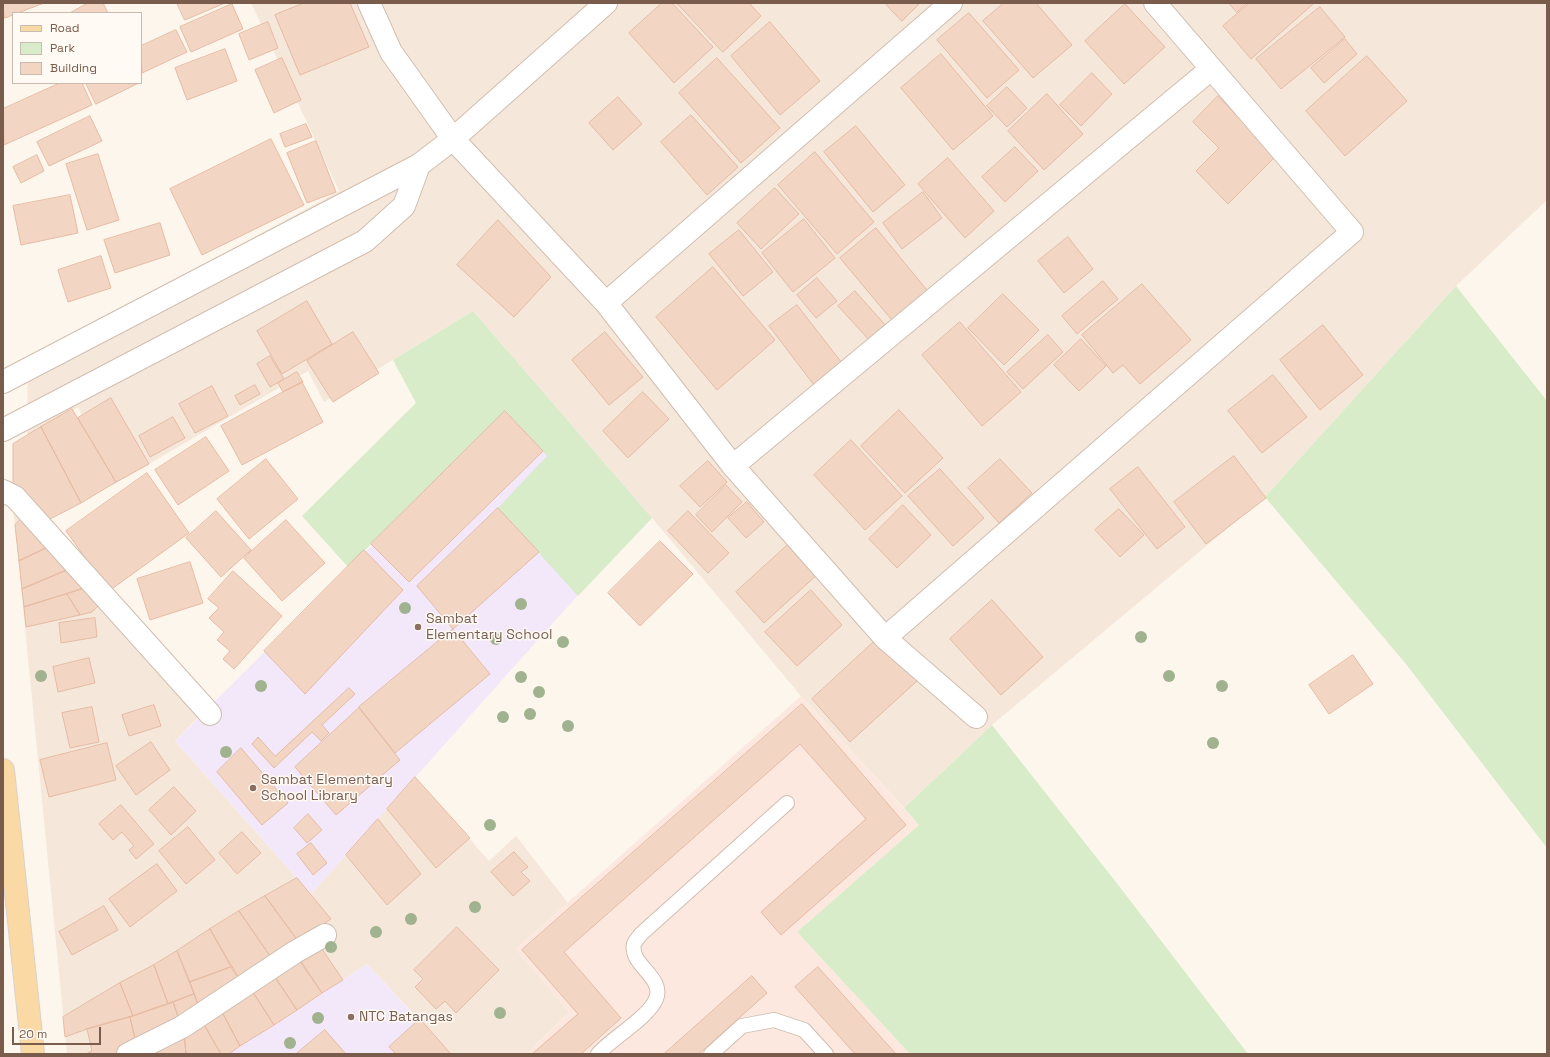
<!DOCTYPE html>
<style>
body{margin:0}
#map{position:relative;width:1550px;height:1057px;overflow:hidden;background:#fdf6ec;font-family:"Space Grotesk",sans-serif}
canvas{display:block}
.frame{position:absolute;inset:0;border:4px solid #7a5c4d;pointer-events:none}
.legend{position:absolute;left:12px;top:12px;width:130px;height:72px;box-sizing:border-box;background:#fffaf3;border:1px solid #cabbb1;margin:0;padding:5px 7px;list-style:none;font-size:12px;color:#7a5c4d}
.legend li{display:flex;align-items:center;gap:8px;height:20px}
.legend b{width:20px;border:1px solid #cabbb1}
.scale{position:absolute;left:12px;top:1027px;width:89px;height:18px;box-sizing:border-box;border:2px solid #7a5c4d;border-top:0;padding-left:5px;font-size:12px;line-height:14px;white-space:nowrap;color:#7a5c4d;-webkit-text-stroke:3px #fffaf3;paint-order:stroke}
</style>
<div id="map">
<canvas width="1550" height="1057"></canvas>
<div class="frame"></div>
<ul class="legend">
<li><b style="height:5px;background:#fbd9a5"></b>Road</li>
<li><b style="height:11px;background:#d8ecc9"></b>Park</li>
<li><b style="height:11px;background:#f3d5c3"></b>Building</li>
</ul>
<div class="scale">20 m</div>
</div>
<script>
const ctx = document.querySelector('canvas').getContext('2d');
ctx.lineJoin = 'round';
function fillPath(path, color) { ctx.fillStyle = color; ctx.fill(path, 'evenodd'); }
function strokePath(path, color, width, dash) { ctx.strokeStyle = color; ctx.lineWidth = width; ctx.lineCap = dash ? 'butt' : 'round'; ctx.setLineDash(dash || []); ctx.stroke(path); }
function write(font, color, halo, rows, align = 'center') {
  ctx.font = font + ' "Space Grotesk",sans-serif'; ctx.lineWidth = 3; ctx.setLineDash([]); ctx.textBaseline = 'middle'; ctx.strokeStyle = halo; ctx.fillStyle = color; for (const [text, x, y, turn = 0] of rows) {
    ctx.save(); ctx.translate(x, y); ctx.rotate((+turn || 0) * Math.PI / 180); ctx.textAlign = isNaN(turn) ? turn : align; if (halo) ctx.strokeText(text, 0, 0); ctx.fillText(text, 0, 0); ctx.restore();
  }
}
fillPath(new Path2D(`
 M251,3h1296v197l-91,86 -191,211 -273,228 -88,83 -103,-112 -149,-178 -179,-207 -149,91 -16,-31 -195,114 -35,-78 -51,35 1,-82 311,-169z
 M12,496l194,213 -31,32 136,153 104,-117 74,84 27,-25 52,67 1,109 -42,42h-76l-84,-90 -138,90h-162z`), '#f5e8da');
fillPath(new Path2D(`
 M801,696l118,129 -122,107 113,122h-383l42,-42 -54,-63z`), '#fde8e0');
fillPath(new Path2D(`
 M535,383l117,135 -82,86 -259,290 -136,-153z
 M367,964l83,90h-221z`), '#f3e8fa');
fillPath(new Path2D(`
 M1456,286l91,115v447l-141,-184 -141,-167z
 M473,311l179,207 -74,78 -80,-88 49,-52 -41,-45 -158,156 -46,-51 114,-113 -23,-43z
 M992,725l127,161 129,168h-338l-113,-122 122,-107 -15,-17z`), '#d8ecc9');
const building = new Path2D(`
 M3,3h41l-26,10h-5v2l-8,3z
 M88,3h15l5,10h-38z
 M177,3h48l-40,17z
 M304,3h46l19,44 -69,28 -25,-60z
 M662,3h10l41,44 -39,36 -45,-50z
 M677,3h72l12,13 -38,36z
 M885,3h35l-18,18z
 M1004,3h32l36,42 -39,33 -50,-57z
 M1229,3h18l-10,9z
 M1250,3h63v1l-62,55 -28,-33z
 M232,4l11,25 -52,23 -11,-25z
 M1125,4l40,43 -41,37 -39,-43z
 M1320,7l25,30 -64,52 -25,-30z
 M969,13l50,57 -32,28 -50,-58z
 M268,22l10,26 -29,12 -10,-26z
 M770,22l50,59 -40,34 -49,-59z
 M176,30l11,22 -45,21 -1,-27z
 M1345,39l12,15 -33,29 -13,-15z
 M225,49l12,32 -50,19 -12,-32z
 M941,54l52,62 -40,34 -52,-62z
 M1367,56l40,45 -62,55 -39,-45z
 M282,58l19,42 -27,13 -19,-43z
 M717,58l63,70 -39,35 -62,-70z
 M1092,73l20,21 -31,32 -21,-21z
 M60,83h22l10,22 -88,40 -1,-36z
 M86,83h53l-43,21z
 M1007,87l20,21 -20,19 -20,-21z
 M1047,94l36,40 -39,36 -36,-39z
 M1218,96l58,60 -48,48 -32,-33 23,-23 -26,-26z
 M618,97l24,27 -29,26 -24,-27z
 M691,115l47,52 -31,28 -46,-53z
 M90,116l12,25 -53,25 -12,-24z
 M306,124l6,13 -27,10 -5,-13z
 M856,126l49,59 -32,27 -49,-60z
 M271,139l33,66 -102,50 -32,-66z
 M316,141l20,51 -29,11 -20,-50z
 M1015,147l23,24 -33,31 -23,-25z
 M815,152l59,70 -37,32 -59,-69z
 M98,154l21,66 -32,10 -21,-66z
 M37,155l7,16 -23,12 -8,-16z
 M948,158l46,53 -29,27 -47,-54z
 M775,188l24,26 -38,35 -24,-26z
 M923,192l19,26 -40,31 -19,-26z
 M70,195l8,38 -57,12 -8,-39z
 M804,219l31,39 -42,34 -31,-39z
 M498,220l53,57 -37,40 -57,-52z
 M160,223l10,32 -55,18 -11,-33z
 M876,228l55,67 -35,30 -56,-67z
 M739,230l34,42 -30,24 -34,-42z
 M1068,237l25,32 -29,24 -26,-32z
 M101,256l10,32 -43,14 -10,-32z
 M713,267l62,73 -58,50 -61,-73z
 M817,278l20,23 -21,17 -19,-23z
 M1103,281l15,18 -41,35 -15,-18z
 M1142,284l49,56 -51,44 -17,-19 -10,8 -31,-38z
 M855,291l32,36 -16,15 -33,-36z
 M1003,294l36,36 -35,35 -36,-37z
 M307,301l25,43 -50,30 -25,-43z
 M797,305l45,58 -28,22 -45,-59z
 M960,322l61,70 -39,34 -60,-71z
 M1323,325l40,50 -43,35 -40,-50z
 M353,332l26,41 -46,29 -26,-41z
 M605,332l38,45 -34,28 -37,-45z
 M1048,335l15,17 -40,37 -16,-17z
 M1081,339l25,27 -27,25 -25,-26z
 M270,356l14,23 -14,8 -13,-23z
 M297,372l6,10 -20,10 -5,-9z
 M1273,375l34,42 -45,36 -34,-42z
 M302,382l21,40 -81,43 -21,-39z
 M255,385l5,9 -20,11 -5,-9z
 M212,386l16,30 -33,17 -16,-29z
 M643,392l26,27 -41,39 -25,-27z
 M111,398l38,66 -33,18 -38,-64z
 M72,409l44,73 -35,21 -40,-76z
 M899,410l44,48 -38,35 -44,-47z
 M505,411l38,40 -134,131 -38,-38z
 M173,417l12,21 -35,19 -11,-21z
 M41,427l40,76 -35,18 -25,-32 -8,-6v-39z
 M206,437l23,34 -51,34 -23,-35z
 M851,440l51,56 -37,34 -51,-55z
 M1234,456l32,42 -60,46 -32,-42z
 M266,459l32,40 -49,40 -32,-40z
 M1000,459l32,34 -33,30 -31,-35z
 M708,461l19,21 -27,25 -20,-21z
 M1138,467l47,60 -28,22 -47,-60z
 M940,469l44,49 -31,28 -45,-50z
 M147,473l42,60 -80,58 -43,-60z
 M726,485l16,17 -30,30 -16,-17z
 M747,502l17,20 -18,16 -18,-20z
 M903,505l28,30 -34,33 -28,-29z
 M498,508l41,44 -86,77 -36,-43z
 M1119,509l25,26 -24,22 -25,-27z
 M216,511l35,39 -30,27 -35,-39z
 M688,511l41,42 -21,20 -40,-42z
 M20,520h4l26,26 -31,15 -4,-36z
 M286,520l39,43 -43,38 -38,-43z
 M660,541l33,33 -53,52 -32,-33z
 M791,542l28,31 -55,50 -28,-31z
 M50,546l22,22 -50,21 -3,-28z
 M364,550l39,40 -98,104 -41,-43z
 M190,562l13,41 -53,17 -13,-41z
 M72,568l16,19 -64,20 -2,-18z
 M233,571l49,45 -48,53 -11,-10 7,-8 -13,-11 7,-8 -15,-14 10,-10 -11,-9z
 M88,587l14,15 -10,10 -12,3 -13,-21z
 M811,590l31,35 -45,41 -32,-34z
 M67,594l13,21 -54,12 -2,-20z
 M992,600l51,57 -42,38 -51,-56z
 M95,618l2,19 -36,6 -2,-20z
 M453,629l37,45 -95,79 -36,-46z
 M878,638l39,43 -67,61 -38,-43z
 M1353,655l20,29 -44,30 -20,-29z
 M89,658l6,25 -37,9 -5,-25z
 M349,688l6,6 -33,31 7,8 -8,8 -9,-9 -38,36 -22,-24 6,-7 17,19z
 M802,704l104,121 -125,110 -20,-23 105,-93 -66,-75 -236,208 57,66 -40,36h-49l46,-40 -56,-64z
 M154,705l7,21 -32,10 -7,-21z
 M92,707l7,35 -29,6 -8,-35z
 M359,708l41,52 -64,55 -41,-48z
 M151,742l19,28 -34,25 -20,-29z
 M107,743l9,37 -67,17 -9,-37z
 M241,748l47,55 -26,22 -45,-53z
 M415,777l55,61 -34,30 -49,-59z
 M174,787l22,24 -25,24 -22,-25z
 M121,805l33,39 -18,15 -7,-9 5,-4 -12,-14 -9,8 -14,-16z
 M308,814l14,16 -15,13 -13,-15z
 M378,819l43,55 -34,31 -41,-50z
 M188,827l27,33 -29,24 -27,-33z
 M242,832l19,21 -24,21 -18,-21z
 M311,843l16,20 -14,12 -16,-21z
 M514,852l14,15 -7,5 9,9 -17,15 -22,-24z
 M157,864l20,27 -47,36 -21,-28z
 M297,878l34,41 -33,22 -33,-45z
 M265,896l33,45 -26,18 -33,-48z
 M104,906l14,24 -46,25 -13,-23z
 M239,911l33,48 -31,23 -31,-53z
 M457,927l42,43 -43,43 -11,-12 -9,8 -21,-22 8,-8 -9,-9z
 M210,929l21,38 -41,15 -13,-31z
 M320,946l23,34 -21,13 -23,-33z
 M177,951l17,43 -26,10 -14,-39z
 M300,960l22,33 -25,17 -22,-33z
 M154,965l14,39 -35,12 -13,-33z
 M231,967l10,15 -41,28 -10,-28z
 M818,967l78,87h-41l-60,-67z
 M752,976l15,17 -68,61h-35z
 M275,977l22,33 -23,15 -22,-34z
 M120,983l13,33 -46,13 -22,8 -2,-20z
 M253,992l21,33 -34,21 -18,-34z
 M194,994l6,16 -20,12 -7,-20z
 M173,1002l7,20 -44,21 -6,-26z
 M222,1012l18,34 -11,8h-8l-18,-31z
 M130,1017l6,26 -21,11h-29l6,-3 -5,-22z
 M420,1019l31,35h-55l-7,-7z
 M203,1023l18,31h-35l-2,-20z
 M325,1030l21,24h-50z
 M184,1034l2,20h-40z`);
fillPath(building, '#f3d5c3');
strokePath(building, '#e6bba3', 1);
const lane = new Path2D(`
 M598,1054c14,-16 50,-36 58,-55 9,-22 -27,-34 -22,-55 1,-3 5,-7 7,-10l146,-131
 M711,1054l31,-28 32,-6 30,10 22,24`);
const street = new Path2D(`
 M369,3l22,49 62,87 153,164 127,163 152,172 91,79
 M606,303l345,-300
 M3,382l416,-217 34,-26 153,-136
 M3,430l362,-189 39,-35 15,-41
 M733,466l478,-397
 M3,491l12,6 195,217
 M885,638l467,-406 -197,-229
 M128,1054l54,-27 113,-75 30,-17`);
const primary = new Path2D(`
 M3,770l30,284`);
strokePath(lane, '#d1beb0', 16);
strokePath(street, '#d1beb0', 24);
strokePath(primary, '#dad1cd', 24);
strokePath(lane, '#fff', 14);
strokePath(street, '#fff', 22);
strokePath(primary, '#fbd9a5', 22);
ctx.fillStyle = '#a0b28e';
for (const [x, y] of [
 [521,604],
 [405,608],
 [1141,637],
 [496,639],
 [563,642],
 [41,676],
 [1169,676],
 [521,677],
 [261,686],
 [1222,686],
 [539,692],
 [530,714],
 [503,717],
 [568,726],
 [1213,743],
 [226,752],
 [490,825],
 [475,907],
 [411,919],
 [376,932],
 [331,947],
 [500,1013],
 [318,1018],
 [290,1043]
]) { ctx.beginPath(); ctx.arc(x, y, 6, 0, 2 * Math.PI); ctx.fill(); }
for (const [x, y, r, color] of [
 [418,627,4,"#8d6e63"],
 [253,788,4,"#8d6e63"],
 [351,1017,4,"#8d6e63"]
]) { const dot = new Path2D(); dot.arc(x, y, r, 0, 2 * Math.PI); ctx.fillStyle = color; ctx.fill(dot); strokePath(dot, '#fffaf3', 1.5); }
write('14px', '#785e54', '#fffaf3', [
 ["Sambat",426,619],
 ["Elementary School",426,635],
 ["Sambat Elementary",261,780],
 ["School Library",261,796],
 ["NTC Batangas",359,1017]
], 'left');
</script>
